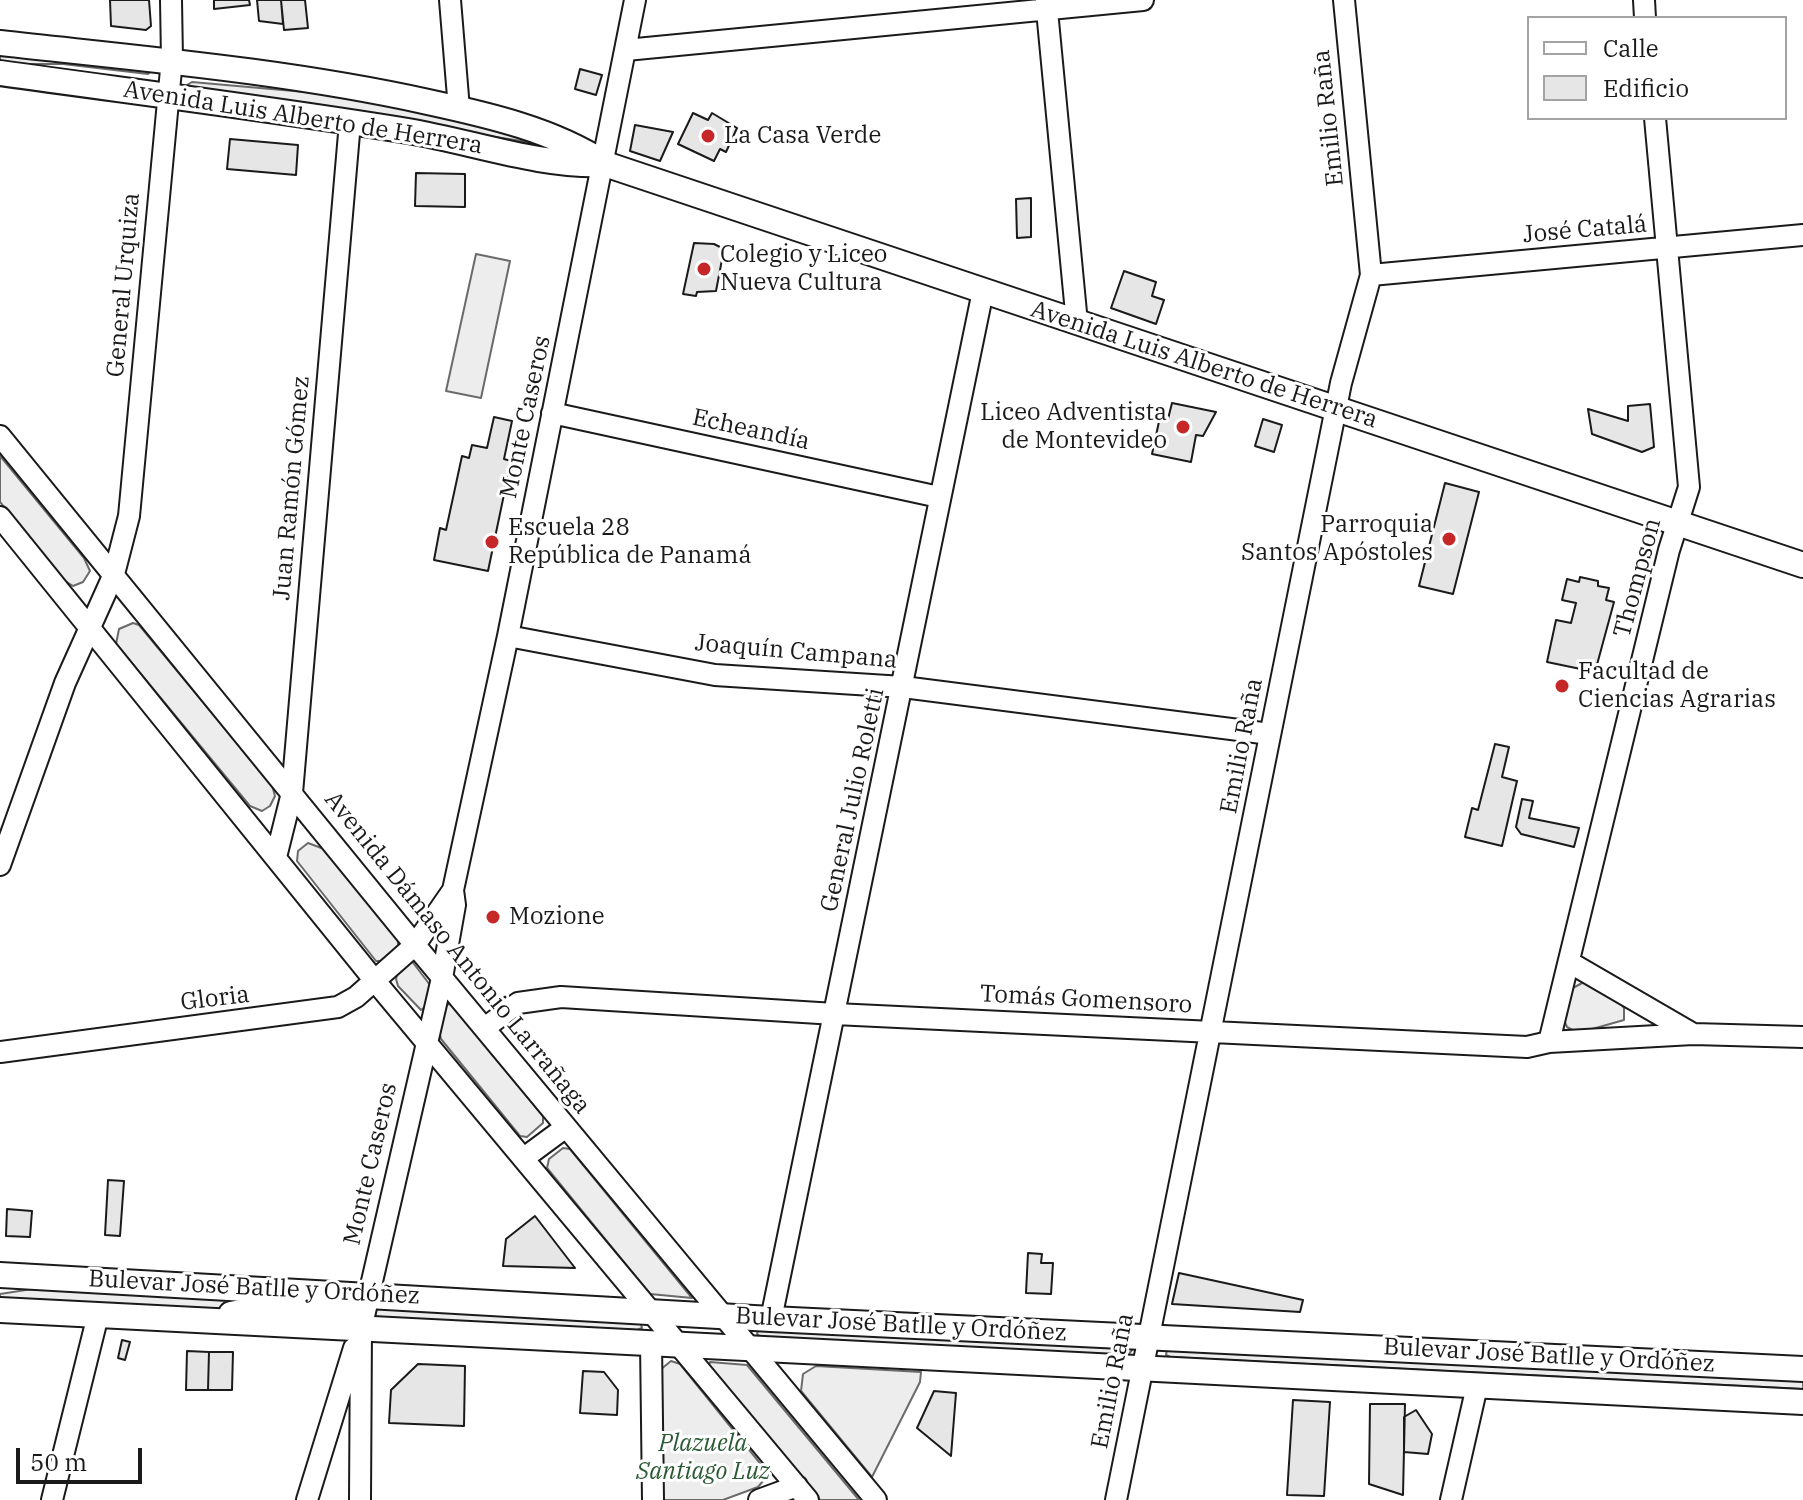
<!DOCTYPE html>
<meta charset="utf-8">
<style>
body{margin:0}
#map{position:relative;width:1803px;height:1500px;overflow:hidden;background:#fff;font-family:"IBM Plex Serif",serif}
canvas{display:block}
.legend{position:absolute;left:1527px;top:16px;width:260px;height:104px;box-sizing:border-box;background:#fff;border:2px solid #a3a3a3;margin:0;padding:10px 14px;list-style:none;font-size:24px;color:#1a1a1a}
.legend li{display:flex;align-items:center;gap:16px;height:40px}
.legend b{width:40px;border:2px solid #a3a3a3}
.scale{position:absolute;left:16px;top:1448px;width:126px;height:36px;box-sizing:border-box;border:4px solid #1a1a1a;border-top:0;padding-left:10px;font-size:24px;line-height:28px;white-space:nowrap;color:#1a1a1a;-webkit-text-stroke:6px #fff;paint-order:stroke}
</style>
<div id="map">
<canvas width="1803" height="1500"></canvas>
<ul class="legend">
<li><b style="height:10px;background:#fff"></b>Calle</li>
<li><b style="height:22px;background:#e6e6e6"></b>Edificio</li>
</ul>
<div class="scale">50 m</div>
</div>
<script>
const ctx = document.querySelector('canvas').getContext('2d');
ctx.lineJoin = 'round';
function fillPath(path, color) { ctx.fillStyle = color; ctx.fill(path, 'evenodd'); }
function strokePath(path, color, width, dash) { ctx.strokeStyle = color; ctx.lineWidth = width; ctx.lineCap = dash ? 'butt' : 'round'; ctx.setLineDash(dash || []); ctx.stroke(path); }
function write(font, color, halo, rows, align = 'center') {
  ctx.font = font + ' "IBM Plex Serif",serif'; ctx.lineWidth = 6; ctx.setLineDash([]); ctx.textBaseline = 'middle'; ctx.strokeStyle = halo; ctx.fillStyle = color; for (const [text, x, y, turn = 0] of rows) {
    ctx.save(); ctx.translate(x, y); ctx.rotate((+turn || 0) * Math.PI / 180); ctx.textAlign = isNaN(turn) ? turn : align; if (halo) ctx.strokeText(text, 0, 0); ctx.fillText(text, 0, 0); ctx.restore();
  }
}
const built = new Path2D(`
 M0,56l101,5 55,6 -8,7 -85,-10h-63z
 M192,82l181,16 68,15 106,32 -359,-56 -1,-4z
 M476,254l34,7 -29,137 -35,-7z
 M0,456l84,102 6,13 -7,11 -10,4 -11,-7 -62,-77z
 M133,623l6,2 133,160 3,11 -5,10 -8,5 -12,-5 -134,-162 3,-15z
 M308,843l16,6 74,90v7l-16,15h-6l-79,-100 1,-10z
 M411,960l19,25 -5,22 -4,3 -23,-24 -2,-7 2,-8z
 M1584,982l36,21 4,5v12l-46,13 -11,-6 -3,-7 7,-31z
 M451,1004l92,112v7l-16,14 -7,-1 -79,-97 -2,-8 6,-26z
 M563,1148l7,1 122,149 -42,-4 -103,-126 2,-9z
 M32,1289l34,1 264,13 -121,7 -209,-11v-5z
 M378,1308l263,16 1,4 -5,2 -259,-12 -4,-4z
 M759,1328l372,19 1,3 -5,6 -365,-18 -5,-4z
 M1167,1349l636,32v8l-633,-32 -4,-2z
 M671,1361l9,3 83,103v14l-5,6 -35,13h-60l-3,-130z
 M710,1362l37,3 112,135h-39l-111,-135z
 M816,1366l105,6 -1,10 -48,95 -71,-86 2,-17z`);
fillPath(built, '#ededed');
strokePath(built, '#6a6a6a', 2);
const building = new Path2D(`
 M110,0h39l2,26 -5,4 -35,-4z
 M214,0h35l1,5 -36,4z
 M257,0h24l2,24 -24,-3z
 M281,0h24l3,28 -24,2z
 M580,69l22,6 -6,20 -21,-6z
 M693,113l15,7 4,-7 25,15 -11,24 -6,-3 -6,12 -36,-17z
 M635,125l38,7 -13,29 -30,-10z
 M230,139l68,6 -2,30 -69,-6z
 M416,173l49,1v33l-50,-1z
 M1031,198v39l-14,1 -1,-39z
 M694,243l20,1 10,5 -8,42 -19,1 -1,4 -13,-2z
 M1124,271l32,11 -4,14 12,4 -8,24 -45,-16z
 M1172,403l44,9 -13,24 -7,-1 -5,27 -39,-8 8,-37 8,2z
 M1650,404l4,43 -12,5 -50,-18 -4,-25 40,12v-15z
 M494,417l18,4 -8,38 7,2 -23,110 -54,-11 6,-32 6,2 16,-74 7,2 3,-13 15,3z
 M1263,419l19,6 -8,27 -19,-6z
 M1445,483l34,9 -26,102 -34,-8z
 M1580,577l18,4v5l11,2 -3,12 8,2 -19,70 -48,-10 9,-42 15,3 5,-20 -14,-3 5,-21 12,3z
 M1495,744l14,3 -7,30 15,4 -15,65 -37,-9 7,-29 6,2z
 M1522,799l11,2 -4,17 50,10 -5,19 -53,-13 -5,-7z
 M108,1180l16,1 -4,55 -15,-1z
 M7,1209l25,2 -2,26 -24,-1z
 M535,1216l40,52 -72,-2 3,-27z
 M1028,1253l14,1 -1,9h12l-2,31 -25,-1z
 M1179,1273l124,27 -3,12 -128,-8z
 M122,1340l8,2 -5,18 -7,-2z
 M187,1351l22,1 -1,38h-22z
 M209,1352h24l-1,38h-24z
 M418,1364l47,2 -1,60 -75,-3 2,-33z
 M583,1371l21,1 14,18 -1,25 -37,-2z
 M934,1391l22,2 -5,63 -34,-28z
 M1293,1400l37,2 -6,94 -37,-1z
 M1370,1404h35l-2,91 -34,-11z
 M1416,1410l16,24 -4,20 -24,-2v-35z`);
fillPath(building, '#e6e6e6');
strokePath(building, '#1a1a1a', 2);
const minor = new Path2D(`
 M450,0l9,109
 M1046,0l31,323
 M1644,0l1,18
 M626,50l517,-50
 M1371,275l432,-40
 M552,413l387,84
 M0,436l415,509 461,555
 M0,517l375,464 433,519
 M508,636l207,39 188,12 367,47
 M276,857l16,-64 58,-671
 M0,865l65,-182 49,-109 15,-58 43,-457 -1,-59
 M1569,962l124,72
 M486,1027l32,-24 43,-6 274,17 692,33 22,-5 144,-8 110,3
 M1549,1042l120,-492 20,-63 -34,-369
 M0,1052l338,-45 18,-10 59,-52 38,-55
 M524,1158l42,-31
 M771,1319l212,-1028
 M651,1342l2,158
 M52,1500l46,-185
 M307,1500l47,-152
 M360,1500l1,-171 81,-351 13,-73 -2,-15 55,-254 127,-636
 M759,1500l38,-14
 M1116,1500l225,-1117 30,-108 -27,-275
 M1451,1500l26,-114`);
const major = new Path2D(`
 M0,43c143,16 287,28 428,59 60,13 126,28 177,62l1198,401
 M0,73c136,19 273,36 408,58 65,11 132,36 197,33
 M0,1275l771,44 1032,50
 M0,1310l1803,92
 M231,1314l35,-7 78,5 13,-3 10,-14`);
strokePath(minor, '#1a1a1a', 24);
strokePath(major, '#1a1a1a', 28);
strokePath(minor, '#fff', 20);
strokePath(major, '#fff', 24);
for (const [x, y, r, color] of [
 [708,136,8,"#c62828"],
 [704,269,8,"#c62828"],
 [1183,427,8,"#c62828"],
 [1449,539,8,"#c62828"],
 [492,542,8,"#c62828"],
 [1562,686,8,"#c62828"],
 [493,917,8,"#c62828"]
]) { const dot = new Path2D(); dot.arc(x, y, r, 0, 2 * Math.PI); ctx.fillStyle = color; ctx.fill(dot); strokePath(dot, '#fff', 3); }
write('24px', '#1a1a1a', '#fff', [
 ["Avenida Luis Alberto de Herrera",303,118,9],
 ["Emilio Raña",1329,118,-96],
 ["José Catalá",1585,230,-5],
 ["General Urquiza",124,285,-85],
 ["Avenida Luis Alberto de Herrera",1204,365,18],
 ["Monte Caseros",526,417,-78],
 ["Echeandía",751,430,12],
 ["Juan Ramón Gómez",292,488,-85],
 ["Thompson",1638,578,-75],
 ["Joaquín Campana",796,652,5],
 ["Emilio Raña",1242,746,-79],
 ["General Julio Roletti",853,800,-78],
 ["Avenida Dámaso Antonio Larrañaga",457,953,51],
 ["Gloria",215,999,-7],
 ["Tomás Gomensoro",1086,1000,3],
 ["Monte Caseros",371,1164,-77],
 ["Bulevar José Batlle y Ordóñez",254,1288,3],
 ["Bulevar José Batlle y Ordóñez",901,1325,3],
 ["Bulevar José Batlle y Ordóñez",1549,1356,3],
 ["Emilio Raña",1113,1381,-79]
]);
write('24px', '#1a1a1a', '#fff', [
 ["La Casa Verde",724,136],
 ["Colegio y Liceo",720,255],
 ["Nueva Cultura",720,283],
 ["Liceo Adventista",1167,413,"right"],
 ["de Montevideo",1167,441,"right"],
 ["Parroquia",1433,525,"right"],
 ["Santos Apóstoles",1433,553,"right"],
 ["Escuela 28",508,528],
 ["República de Panamá",508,556],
 ["Facultad de",1578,672],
 ["Ciencias Agrarias",1578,700],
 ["Mozione",509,917]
], 'left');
write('italic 24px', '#2b5a34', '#fff', [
 ["Plazuela",703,1444],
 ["Santiago Luz",703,1472]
]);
</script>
